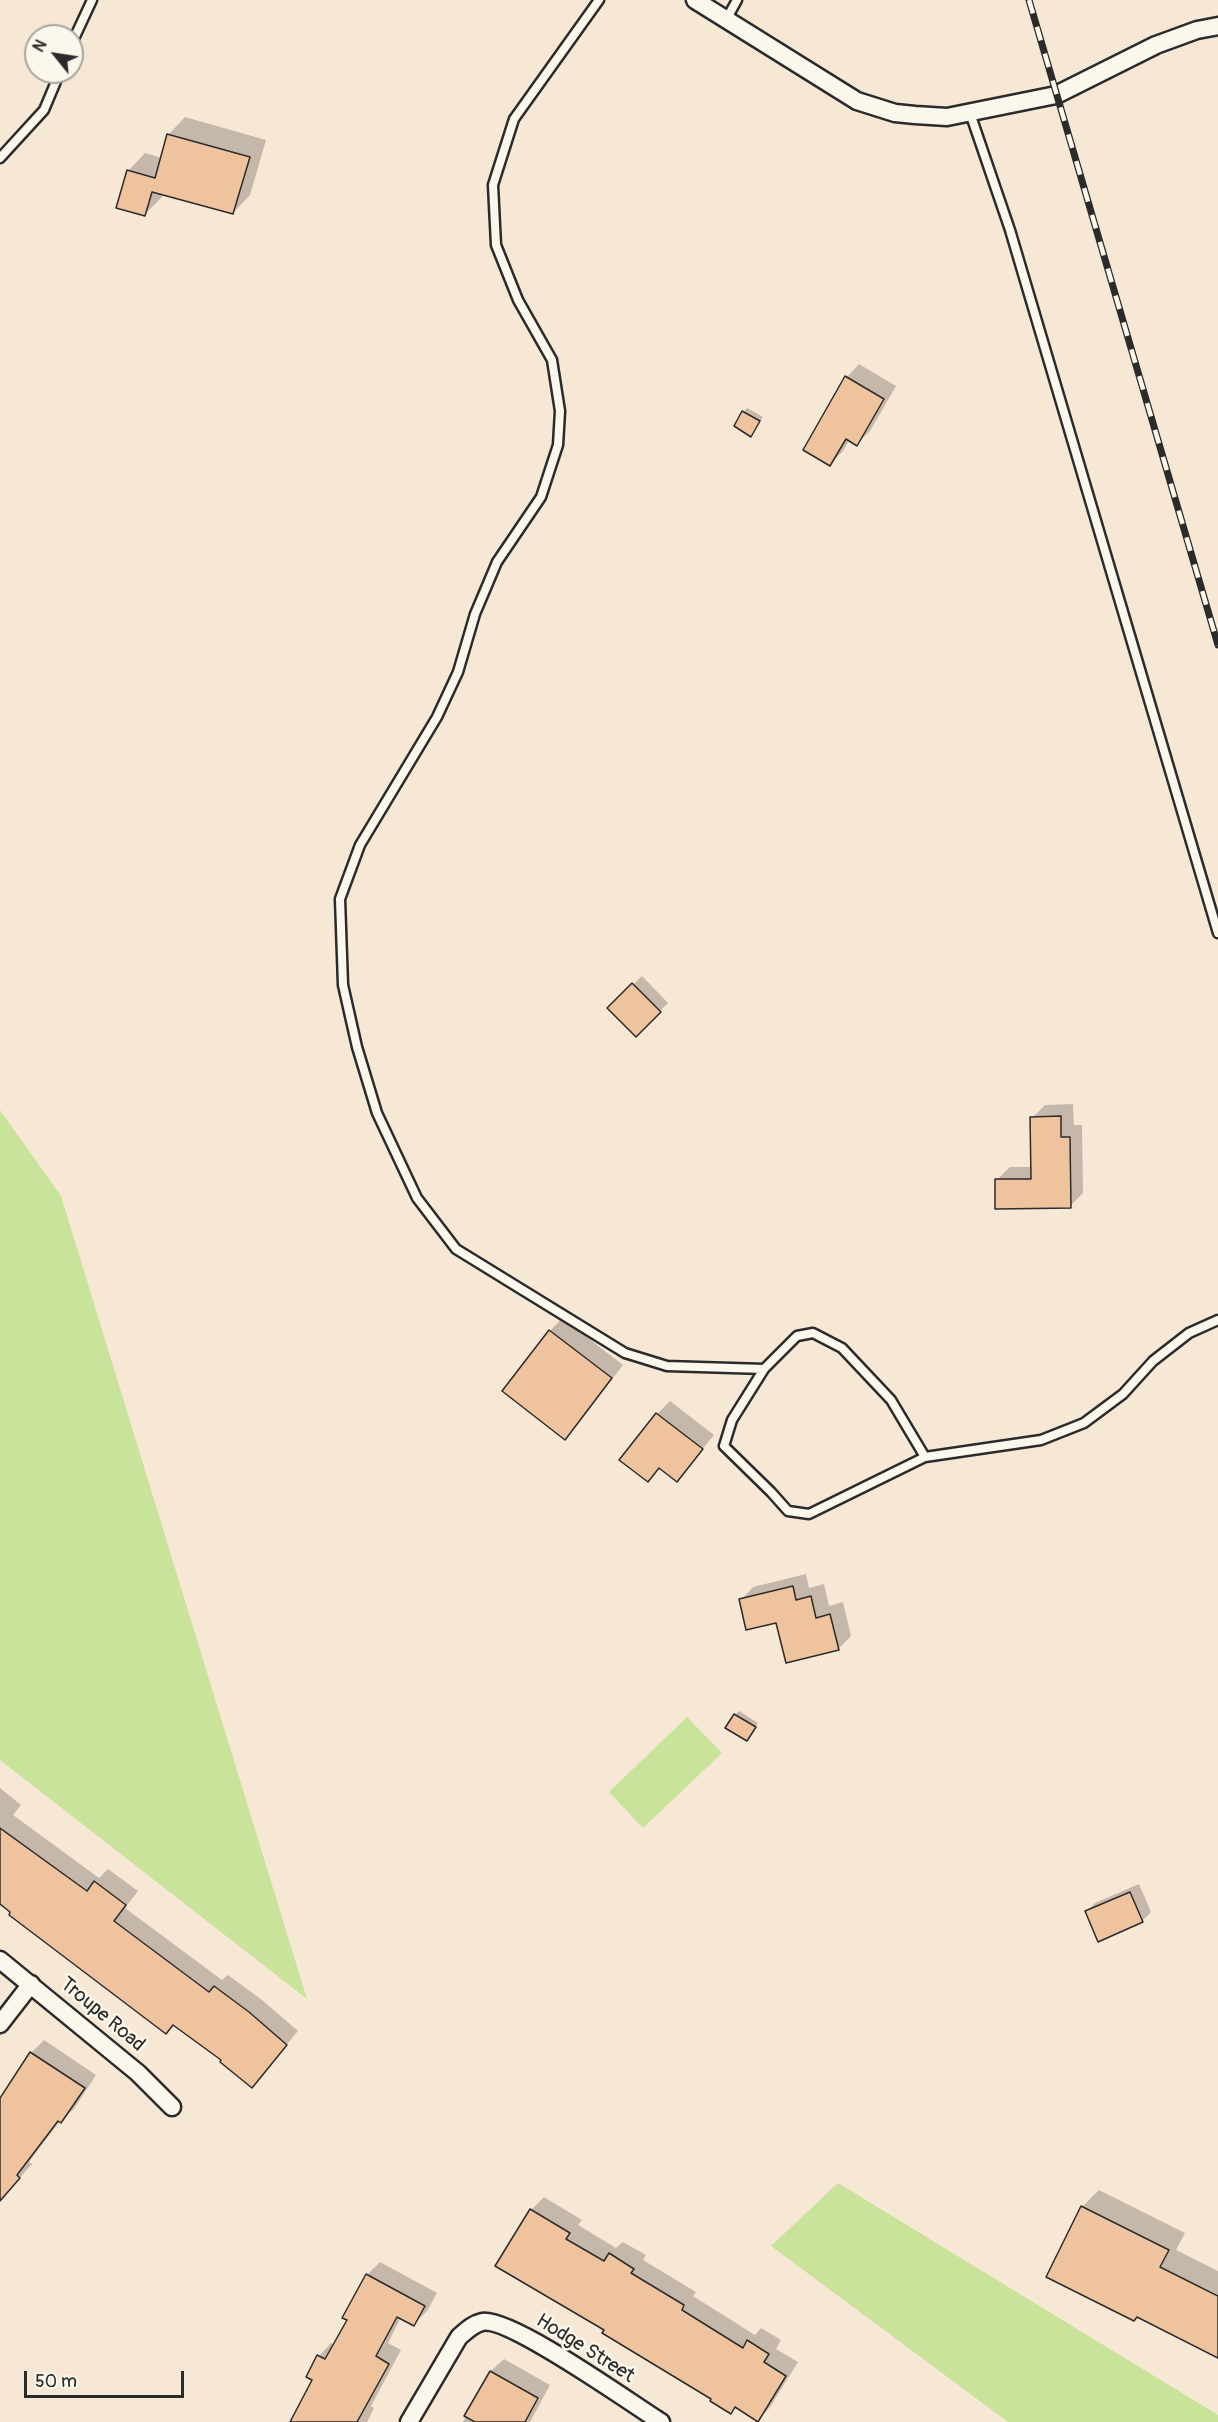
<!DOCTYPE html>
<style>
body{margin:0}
#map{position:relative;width:1218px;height:2422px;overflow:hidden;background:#f7e7d5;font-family:Pangolin,sans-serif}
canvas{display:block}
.north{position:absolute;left:24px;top:24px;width:60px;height:60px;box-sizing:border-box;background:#fbf7ec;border:2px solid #a8a59f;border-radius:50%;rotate:300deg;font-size:16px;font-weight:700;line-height:24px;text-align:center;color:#2b2b2b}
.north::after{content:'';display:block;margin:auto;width:21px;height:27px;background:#2b2b2b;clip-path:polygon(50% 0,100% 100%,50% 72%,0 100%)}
.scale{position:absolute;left:24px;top:2371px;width:160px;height:27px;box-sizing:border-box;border:3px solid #2b2b2b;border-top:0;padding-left:8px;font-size:18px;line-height:21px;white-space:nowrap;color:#2b2b2b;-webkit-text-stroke:4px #fbf7ec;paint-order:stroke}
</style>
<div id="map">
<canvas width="1218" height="2422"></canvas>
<div class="north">N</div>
<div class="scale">50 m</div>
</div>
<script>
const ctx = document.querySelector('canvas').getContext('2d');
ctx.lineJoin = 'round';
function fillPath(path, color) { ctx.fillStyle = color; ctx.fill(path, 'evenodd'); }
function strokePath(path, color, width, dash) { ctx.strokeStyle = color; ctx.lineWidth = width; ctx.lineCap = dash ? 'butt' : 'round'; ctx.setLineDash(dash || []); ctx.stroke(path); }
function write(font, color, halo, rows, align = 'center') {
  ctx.font = font + ' Pangolin,sans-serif'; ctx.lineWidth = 5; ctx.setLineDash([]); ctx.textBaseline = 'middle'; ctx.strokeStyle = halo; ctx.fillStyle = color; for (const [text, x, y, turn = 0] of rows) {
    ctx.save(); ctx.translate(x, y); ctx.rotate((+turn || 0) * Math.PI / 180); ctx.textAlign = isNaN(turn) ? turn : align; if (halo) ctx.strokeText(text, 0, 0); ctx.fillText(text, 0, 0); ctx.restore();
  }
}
fillPath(new Path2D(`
 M0,1110l61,86 246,803 -307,-239z
 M687,1717l35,36 -79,75 -34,-36z
 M838,2183l380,232v7h-210l-237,-176z`), '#c9e39a');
fillPath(new Path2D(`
 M185,117l81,23 -16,55 -17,18 -70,-20 -1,4 -17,17 -17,-43 17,-18 17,5 6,-23z
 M859,364l37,22 -26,45 -13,13 -7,-5 -7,12 -13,13 17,-87z
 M747,408l16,9 -12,18 -7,-23z
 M642,976l26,27 -32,32 -27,-27z
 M1073,1104l1,21h8l1,68 -13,13 -73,-26 13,-13h22v-49l13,-13z
 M562,1318l61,47 -46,60 -12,13 -15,-107z
 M670,1401l44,34 -37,45 -16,-13 -13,13 -27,-21 36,-45z
 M806,1574l3,14 15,-4 5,22 14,-4 8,34 -13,13 -61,-28 -36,-21 12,-13z
 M739,1711l19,12 -11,17 -12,-25z
 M0,1788l21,17 -8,10 86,63 9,-9 30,22 -13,17 97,72 6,-5 34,25 36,31 -46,55 -28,-26 -50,-36 -8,8 -166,-130z
 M1139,1884l12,28 -9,9 -43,19 -13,-28 9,-9z
 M44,2040l52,35 -22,34 -14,12 -31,41 3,2 -32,36v-100l31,-47z
 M1099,2190l86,43 -9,17 42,21v85l-136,-149z
 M544,2197l38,23 -4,5 38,23 7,-6 23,13 -3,5 53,32 -3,4 62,39 6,-7 20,12 -5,9 22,13 -28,45 -12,13 -22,-14 -6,6 -124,-83 -75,-119z
 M380,2262l57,31 -10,18 -13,13 -13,-7 -13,26 13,7 -30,56 3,2 -7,14h-76l23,-42 -6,-4 11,-20 12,-13 4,2 14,-25 18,-45z
 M504,2359l46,26 -20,37h-67l28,-51z`), '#0003');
const building = new Path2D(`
 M167,134l83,23 -17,57 -81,-22 -7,24 -29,-8 11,-38 28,8z
 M845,376l39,23 -27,47 -11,-7 -16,27 -27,-16z
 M742,411l18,10 -9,16 -17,-11z
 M632,983l29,29 -25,25 -29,-29z
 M1061,1116v21h9l1,71 -76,1v-30h36l-1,-62z
 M549,1330l63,48 -47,62 -63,-49z
 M656,1413l47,36 -26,33 -18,-14 -11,14 -29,-22z
 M793,1586l3,14 15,-4 5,22 14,-4 9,36 -53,13 -10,-40 -30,7 -7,-31z
 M734,1714l22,13 -9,14 -22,-13z
 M0,1828l87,63 7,-10 32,24 -12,16 95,71 5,-6 35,26 38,33 -35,43 -32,-26 1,-2 -48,-35 -7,9 -157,-119 1,-3 -10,-8z
 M1130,1892l13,30 -45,20 -13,-31z
 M30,2052l55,36 -24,35 -3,-2 -41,54 3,3 -20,23v-103z
 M1081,2206l88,44 -9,17 58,29v62l-81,-41 -3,4 -88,-44z
 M530,2209l40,24 -4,6 38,22 5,-8 25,16 -3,4 53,32 -2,5 61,38 4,-8 22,14 -5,8 22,14 -28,46 -23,-15 -4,7 -21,-13 1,-2 -109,-66 2,-3 -109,-64z
 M366,2274l59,32 -11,20 -17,-9 -21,39 13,8 -32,58h-67l22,-42 -6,-3 11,-22 8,4 22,-39 -5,-2z
 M490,2371l48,27 -13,24h-50l-11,-6z`);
fillPath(building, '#efc39e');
strokePath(building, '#2b2b2b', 1.5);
const service = new Path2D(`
 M599,0l-85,119 -21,66 3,60 22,55 34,60 8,51 -2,34 -17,52 -44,65 -22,52 -17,58 -21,45 -77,128 -20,54 3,86 14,62 20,66 40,85 39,51 169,104 42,13 97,3
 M726,20l11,-20
 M72,43l20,-43
 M970,113l40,117 208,703
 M0,158l44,-48 16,-38
 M925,1457l-34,-57 -49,-52 -29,-15 -16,3 -33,33 -32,51 -8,26 47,46 17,19 21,3 116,-57 116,-17 43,-17 39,-29 30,-33 36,-28 29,-13`);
const minor = new Path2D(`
 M695,0l162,101 38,12 20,2 32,2 109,-22 100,-50 41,-15 21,-4
 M0,1960l138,113 34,34
 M0,2024l31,-40
 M409,2422l50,-85c7,-6 14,-13 23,-15 27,-6 150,82 179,100`);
strokePath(service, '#2b2b2b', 13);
strokePath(minor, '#2b2b2b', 21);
strokePath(service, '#fbf7ec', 8);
strokePath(minor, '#fbf7ec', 16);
const rail = new Path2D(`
 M1029,0l189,645`);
strokePath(rail, '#2b2b2b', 7);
strokePath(rail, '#fbf7ec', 4.5, [14]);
write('20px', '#2b2b2b', '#fbf7ec', [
 ["Troupe Road",102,2015,40],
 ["Hodge Street",585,2349,32]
]);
</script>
